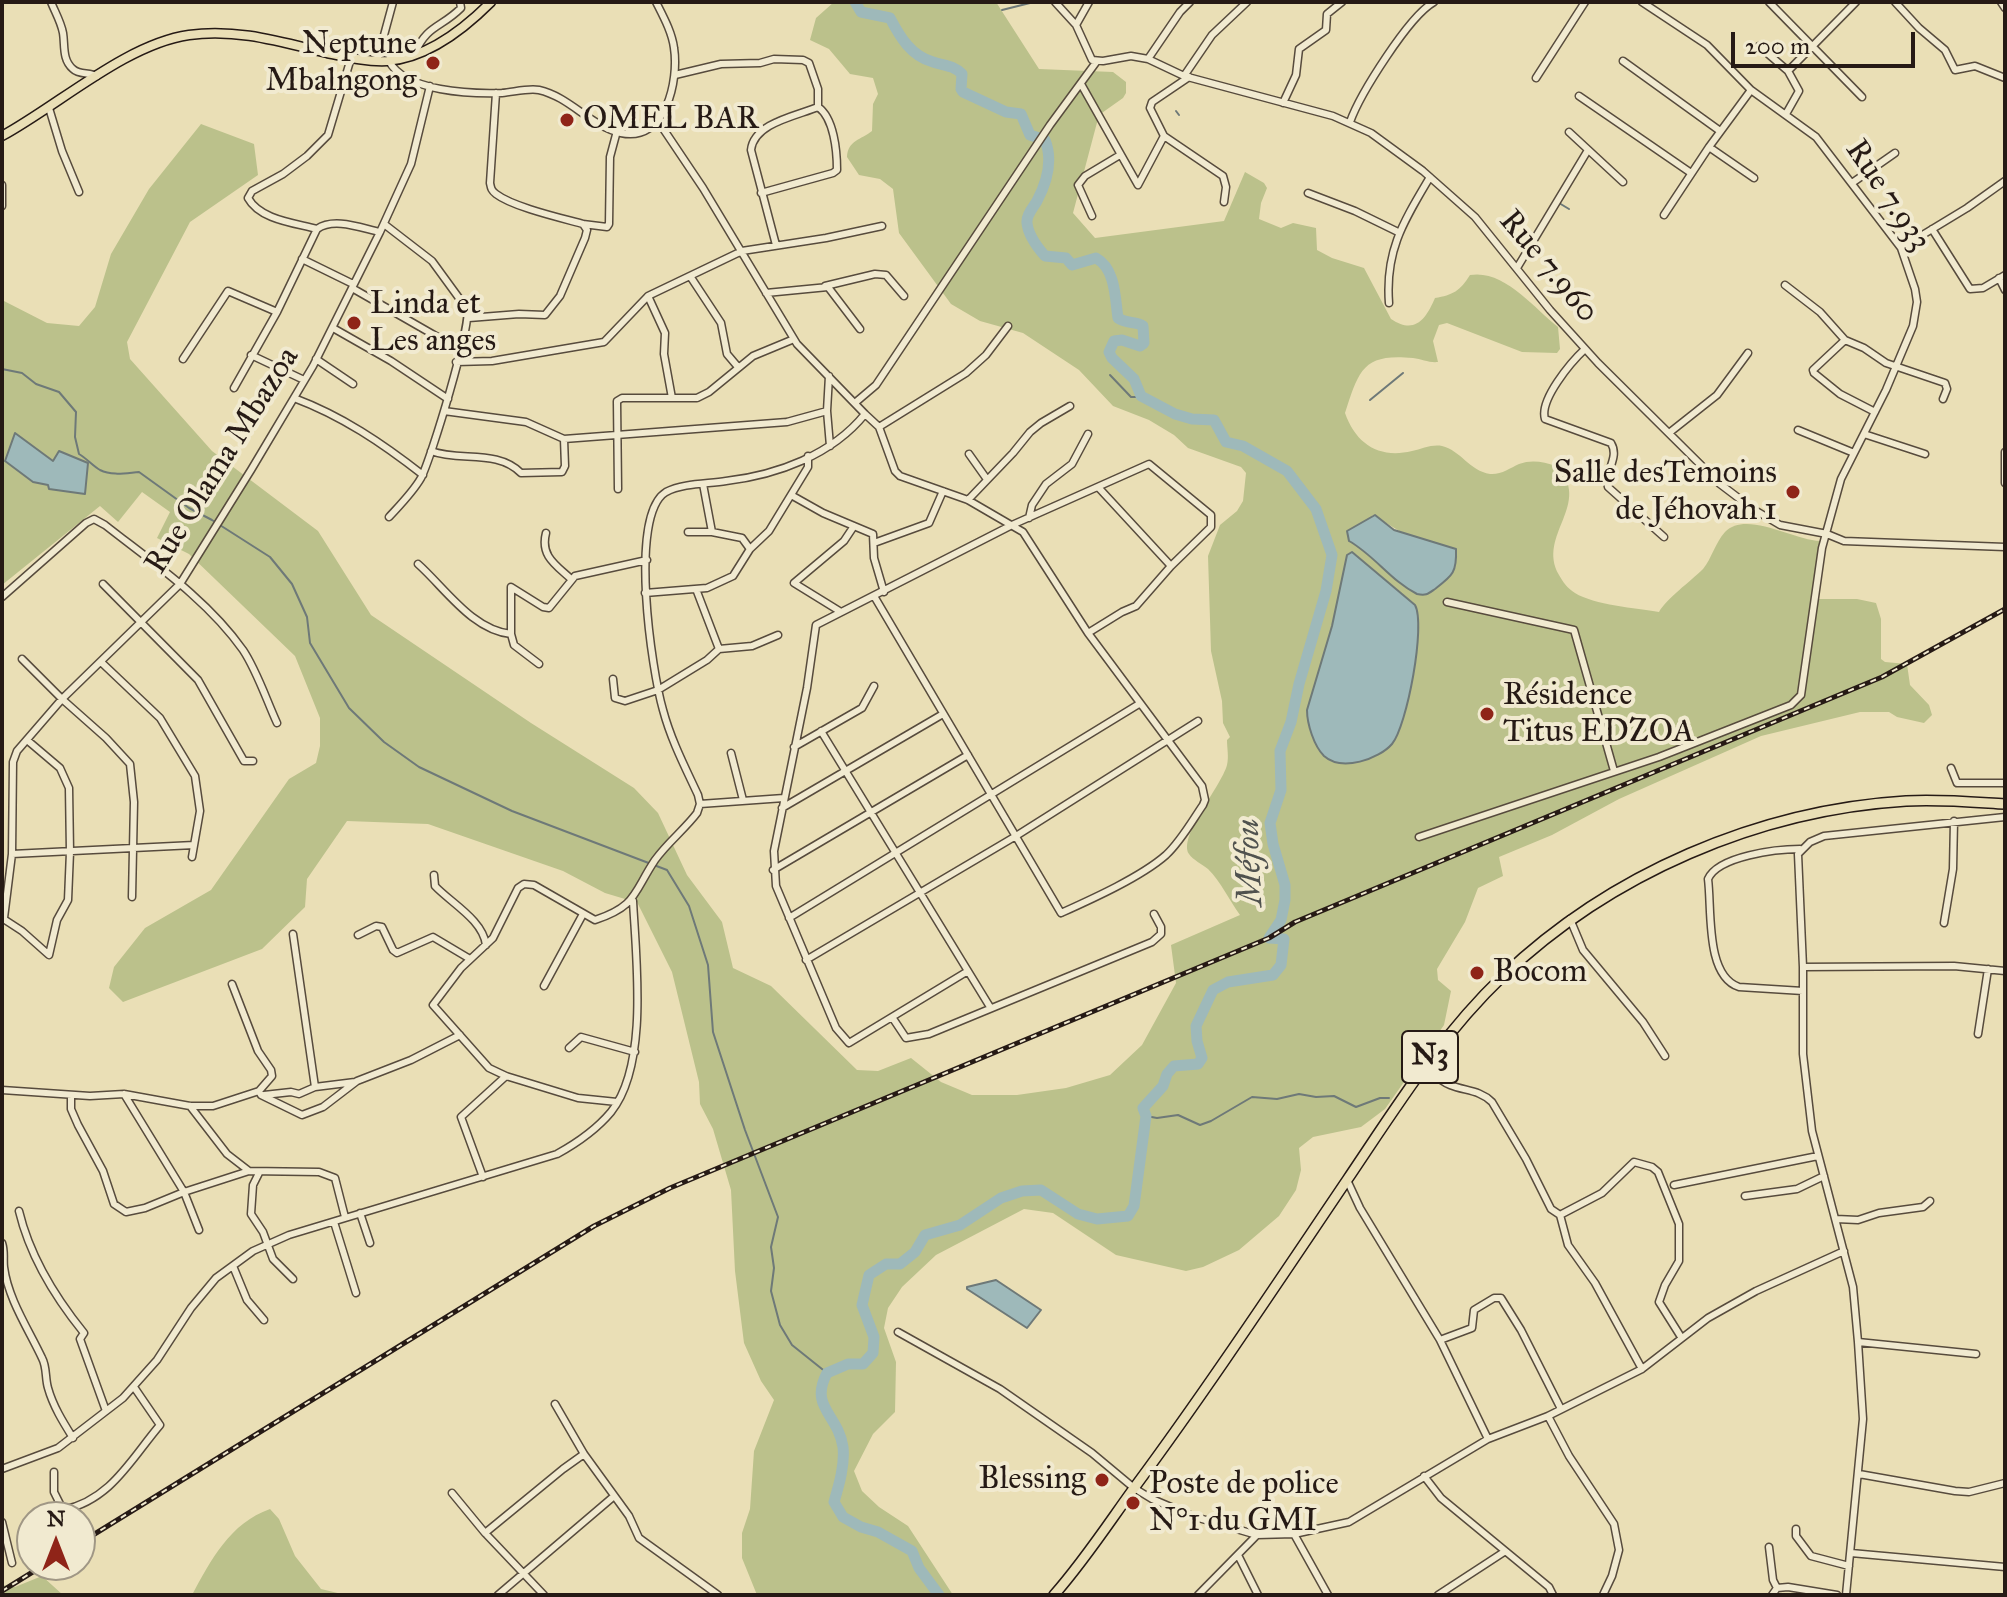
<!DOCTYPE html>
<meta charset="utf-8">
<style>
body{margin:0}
#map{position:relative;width:2007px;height:1597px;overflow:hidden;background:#eadfb6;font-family:"IM FELL Great Primer",serif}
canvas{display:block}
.frame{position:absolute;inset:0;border:4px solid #261a15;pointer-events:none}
.north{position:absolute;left:16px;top:1501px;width:80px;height:80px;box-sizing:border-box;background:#f1ead0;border:2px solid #a09785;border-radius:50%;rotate:0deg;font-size:22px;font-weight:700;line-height:32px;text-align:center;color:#261a15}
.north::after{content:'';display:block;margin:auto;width:28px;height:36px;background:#8f2418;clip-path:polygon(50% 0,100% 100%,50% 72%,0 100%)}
.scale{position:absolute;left:1731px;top:32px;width:184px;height:36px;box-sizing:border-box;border:4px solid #261a15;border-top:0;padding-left:10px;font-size:24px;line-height:28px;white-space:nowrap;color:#261a15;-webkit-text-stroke:6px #f1ead0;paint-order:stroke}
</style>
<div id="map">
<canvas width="2007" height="1597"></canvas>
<div class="frame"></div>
<div class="north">N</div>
<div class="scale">200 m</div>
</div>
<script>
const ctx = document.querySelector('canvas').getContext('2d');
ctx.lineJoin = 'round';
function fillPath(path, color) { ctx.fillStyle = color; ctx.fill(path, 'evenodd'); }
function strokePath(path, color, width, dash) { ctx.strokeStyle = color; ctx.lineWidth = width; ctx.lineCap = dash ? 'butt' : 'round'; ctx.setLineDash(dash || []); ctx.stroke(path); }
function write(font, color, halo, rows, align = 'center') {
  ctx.font = font + ' "IM FELL Great Primer",serif'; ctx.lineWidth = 8; ctx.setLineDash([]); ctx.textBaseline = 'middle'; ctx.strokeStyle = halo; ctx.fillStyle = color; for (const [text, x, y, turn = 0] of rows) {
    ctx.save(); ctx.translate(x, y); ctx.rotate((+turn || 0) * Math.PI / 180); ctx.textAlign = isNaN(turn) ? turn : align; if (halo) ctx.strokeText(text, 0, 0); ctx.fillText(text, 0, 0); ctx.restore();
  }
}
fillPath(new Path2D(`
 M834,2h162l43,67 74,3 13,10v11l-3,5 -24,17 -26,98 22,25 129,-17 21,-49 19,11 3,5 -6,15 -2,16 22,9 12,-5 23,5 1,22 15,8 32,10 27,51c24,16 35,0 44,-21 18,-3 25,-7 35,-23 34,-6 64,33 88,52l2,22 -3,4 -35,-1 -75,-29 -8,2 -6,16 5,21c-9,1 -16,-3 -25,-4 -50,-5 -54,12 -68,55 11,31 34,46 67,38 10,-2 20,-7 30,-5 18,4 28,25 48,28 11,1 20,-6 29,-10 13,-5 25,-2 37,2 38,37 -20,69 3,109 4,7 8,13 16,18 19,12 61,15 84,19 8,-14 31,-30 44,-43 9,-11 12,-26 22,-37 21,-22 68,8 95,9l-3,58h40l19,4 5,16v40l4,3 22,2 3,21 19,20 3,10 -8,8 -27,-6 -8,-5h-29l-99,24 -142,63 -67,36 -53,22 4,19 -25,12 -13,34 -28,47 1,11 13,11 -7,34 -59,84 -24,18 -48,10 -14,11 2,22 -5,20 -17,26 -40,34 -36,17 -17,4 -70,-16 -63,-42 -29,-4 -88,46 -34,32 -14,21 -4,20 12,34 -1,50 -22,22 -19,37 8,20 17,16 29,19 45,69h-196l-15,-37v-25l8,-24 4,-58 20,-51 -13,-19 -17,-38 -9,-72 -4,-81 -18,-61 -13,-25 -1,-22 -27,-110 -37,-74 -10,1 -20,-6 -42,-22 -135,-47 -81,-3 -40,58 -2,28 -43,42 -139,53 -14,-14 5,-21 31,-39 66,-38 78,-111 27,-16 4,-17v-28l-25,-62 -106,-102 -32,-16 13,-26 -28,-20 -24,30 -18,-16 -98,79v-285l45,23 32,3 16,-19 16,-53 38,-65 52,-65 53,20 4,31 -68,47 -63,120 3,17 82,92 106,80 53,84 160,108 103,65 24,25 29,62 35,47 11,46 38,18 86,84 21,1 33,-13 30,24 31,13h45l49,-7 44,-13 32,-30 34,-62 -5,-38 69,-30c-11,-15 -19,-33 -32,-46 -6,-5 -15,-9 -19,-15 -11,-18 32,-67 38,-89 2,-8 0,-17 0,-25l3,-3 -7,-14 -1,-22 -11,-50 -3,-95 12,-31 17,-14 6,-10 3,-28 -5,-6 -53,-19 -14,-13 -25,-15 -36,-14 -34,-36 -56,-37 -43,-12 -29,-17 -52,-71 -6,-44 -13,-10 -21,-4 -12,-18c1,-17 14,-17 25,-26l1,-27 5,-10 -5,-16 -23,-4 -21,-25 -19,-9 6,-22zM1373,515l28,17 55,17c0,25 -3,26 -21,40 -7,5 -9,7 -18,5 -26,-14 -43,-38 -68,-53zM1354,553l58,49 5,42 -16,82 -6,14 -19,16 -28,7 -28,-12 -11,-27 -2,-14 25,-84 15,-71z
 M270,1509l9,10 16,37 26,33 25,6h-154c19,-35 38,-72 78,-86z
 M42,1576l21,19h-61v-10l13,2z`), '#bbc18b');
const water = new Path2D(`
 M15,433l38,28 6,-10 29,12 -3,31 -36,-5 -1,-4 -15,-3 -28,-21z
 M1375,515l19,15 62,19c1,24 -4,27 -21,40 -7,5 -9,7 -18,5 -26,-13 -43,-39 -68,-53l-2,-10z
 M1352,552l63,53c11,20 -8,121 -23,139 -13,15 -50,28 -68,12 -10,-10 -17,-32 -17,-46l25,-84 15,-71z
 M996,1280l45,30 -14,18 -60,-39v-2z`);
fillPath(water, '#9eb9ba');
strokePath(water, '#6e7978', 2);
strokePath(new Path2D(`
 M1002,10l32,-8
 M1176,111l3,4
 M1559,203l10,6
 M2,369l20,4 14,11 23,8 17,20 -1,25 4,17c7,4 14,12 21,16 12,6 26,3 39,2l50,36 23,12 58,37 22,27 15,33 3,26 39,65 35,34 35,25 93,44 155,59 22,36 19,59 5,67 32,98 33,87 -7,30 3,21 -3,23 9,34 12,20 35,28
 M1110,375l21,22h6
 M1370,400l33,-27
 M1146,1116l11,2 21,-3 22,10 11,-4 41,-24 25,2 22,-5 17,3 18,-1 22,11 24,-9h9`), '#6e7978', 2);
strokePath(new Path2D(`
 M855,2l6,10 29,6c10,19 21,38 43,44 12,4 20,3 29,12l-1,15 2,3 43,20 15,2 9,21 15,5c8,20 2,42 -8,61 -4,7 -11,14 -10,22 1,11 11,25 18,33l21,2 6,7 24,-7c20,11 19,41 22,60 8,6 18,3 25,8l1,17 -4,3 -18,-6 -8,1 -5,11 3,6 22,21 7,17 34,18 17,5 22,1 12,22 17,4 44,25 29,38 16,46 -6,36 -27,93 -8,38 -11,29 1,39 -11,33 3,21 12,41v15l-4,20 -12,18 15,1 -3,26 -8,10 -45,7 -15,8 -17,36 1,15 5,17 -4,6 -24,2 -7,8 -4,12 -20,22 3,8 -12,90 -6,10 -31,3 -19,-5 -37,-24 -19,1 -21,7 -41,27 -35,10 -10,17 -15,12h-14l-17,11 -7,30 12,32 -1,16 -10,11h-15l-21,9c-18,34 11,41 16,74 2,18 -4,38 -9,55l9,15 18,10 17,5 34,19 7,17 20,27`), '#9eb9ba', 11);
const minor = new Path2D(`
 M51,2c4,10 10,20 12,31 2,12 -1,27 10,36 6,6 16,3 24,7
 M1055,2l21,23
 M1089,2l-13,23 16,35 11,1 28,-5 17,3 36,17 149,40 38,17 52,38 52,46 75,93 48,53 122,121 33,25 27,16 47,9 17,7 161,6
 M1769,2l93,95
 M1895,2l24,26 26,22 10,20 20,-4 30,12
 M2001,2l4,6
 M1759,46l29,25
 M415,53c12,-28 26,-25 46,-45l-1,-6
 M1148,59l32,-47 10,-10
 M377,61l16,-59
 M389,61c16,31 83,33 113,32 12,-1 26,-5 37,-3 31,7 51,36 82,43 45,10 58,-53 53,-85 -2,-16 -11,-32 -18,-46
 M1623,61l97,70
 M675,75l46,-11 39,-1 14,-4 29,1 6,3 9,26v18c16,11 19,44 19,63l-4,3 -72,20
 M1184,76l28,-41 35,-33
 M1189,77l-37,25 -2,6 14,28 59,40 3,11 -2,15
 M1536,78l49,-76
 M1081,84l57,101
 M1579,96l112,77
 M1283,103l13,-28 3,-26 27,-19 1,-16 15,-12
 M49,108l13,43 17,41
 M1786,114l13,-23 -11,-20 68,-69
 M1350,122c10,-28 59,-106 84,-120
 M1569,132l54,50
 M1709,147l45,31
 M1852,183l43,-30
 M2,185v21
 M1138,185l26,-49
 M1308,193l47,18 43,21
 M1664,215l45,-68 42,-57
 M1092,216l-14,-31 7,-9 35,-21
 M384,224l48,37 35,48c5,15 -36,150 -46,169 -8,14 -21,27 -32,39
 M583,224l24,3 2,-3 1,-67 7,-26
 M317,229c-22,-6 -57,-9 -69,-31l4,-7 31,-17 24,-18 21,-21 23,-77
 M1932,229l38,60 13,-1 22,-13
 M776,245l-25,-95c3,-27 45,-34 67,-43
 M1901,248l66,-40 38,-27
 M302,259l51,25
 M1517,268l71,-118
 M690,276l31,47 6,31 11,13
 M1999,278l6,12
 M1785,285l35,27 25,28 19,8 22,15 59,20 2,6 -4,10
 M825,286l50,-12 11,1 18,21
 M352,288l110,63
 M766,293l62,-6 32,42
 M648,296l17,37 -1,21 8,44
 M1389,303c-4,-53 15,-82 41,-126
 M469,318l50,-4 26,1 15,-19 25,-58 2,-8 -4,-6c-22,-6 -70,-17 -87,-30 -5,-4 -5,-6 -6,-11l6,-90
 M333,328l58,33 57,38
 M1845,340l-32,30 1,3 26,21 35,18
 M1585,349c-14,13 -46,51 -40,70l66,24c9,15 -7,28 -3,44l56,50
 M251,355l53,25
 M183,359l45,-68 49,21
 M316,359l37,25
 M456,362l36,-1 112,-19 44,-46 94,-45 84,-13 56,-12
 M829,376l-2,35 3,35
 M234,388l43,-76 40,-83c17,-12 44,-1 63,3
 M294,398c48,18 88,45 129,77
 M856,402l20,-17 174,-260 47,-64
 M444,411l82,11 38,17
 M865,414l14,13 16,44 5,5 68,24 55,32 65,101 114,153 3,14 -2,5c-11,16 -22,36 -37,50 -25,22 -74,44 -105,58l-187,-317
 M879,427l87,-54 20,-18 22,-29
 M1798,430l56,23
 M1669,433l48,-38 31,-42
 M1864,434l61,20
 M431,451c29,11 66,-2 90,22l41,-1 3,-6 -1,-27 223,-17 40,-11
 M2005,452v31
 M969,454l17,24
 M703,484l9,48
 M1098,487l73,79
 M618,489l-1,-88 5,-3h75l12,-6 44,-36 41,-17
 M791,495l32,18 50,21 1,24 10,34
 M968,500l45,-47 17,-21 11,-9 29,-17
 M1029,518l3,-13 14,-21 26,-20 16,-30
 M688,532h24l30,6 8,11
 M546,533c-6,23 10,32 25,46
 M874,543l55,-20 14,-32
 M418,564c27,24 54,66 93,70
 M103,584l95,96 46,81h9
 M696,589l23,60
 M645,593l62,-5 26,-12 17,-27 19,-18 39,-64v-11
 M2,597l84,-74 8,-4 11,6c47,37 102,74 138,125 14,21 23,49 34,73
 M1447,602l127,28 40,141
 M841,612l-47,-29 50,-42 10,-15
 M22,659l40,40 44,39 24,26 4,38 -2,95
 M101,662l59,56 35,58 5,35 -8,46
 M539,664l-25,-19 -3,-11v-47l32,20 6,1 26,-32 72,-16
 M613,679l2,19 10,3 33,-11 49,-30 12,-11 33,-3 26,-11
 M821,731l169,276
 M794,747l68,-39 12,-22
 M731,753l12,47
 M1951,768l6,15h48
 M700,804l84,-6
 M782,808l161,-94
 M1419,837l240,-80 132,-52 10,-10 21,-147 19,-69 45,-89 27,-64 4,-24 -2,-13 -14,-41 -85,-111 -65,-47 -44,-45 -65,-43
 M1800,849c-23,0 -82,7 -92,30 4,30 -3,97 31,108l64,4
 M12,854l182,-9
 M773,870l195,-115
 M434,875l1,11c16,17 48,34 51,59
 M2,918l20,13 27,24 8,-35 11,-20 2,-48 -1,-64 -9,-20 -33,-28
 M4,918l8,-64 1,-92 4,-11 45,-52 118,-115 71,-114 62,-104 67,-134 31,-68 19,-78
 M789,918l350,-214
 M1570,919l13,31 60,72 22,34
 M1944,923l9,-54 1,-48
 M293,934l22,153
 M358,935l18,-9 6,1 11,23 4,3 36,-16 37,22
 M806,960l210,-124 182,-115
 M1803,967l151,-1 51,5
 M968,971l-119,72 -13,-15 -60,-142 -2,-35 33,-163 9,-63 196,-100 137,-61 62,51v12l-40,39 -35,40 -14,6 -34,21
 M232,984l26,67 13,19 1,6 -13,15
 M544,986l39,-72
 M892,1017l14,21 23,-4 223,-92 9,-8v-7l-7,-13
 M1978,1034l10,-65
 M569,1048l12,-11 54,15
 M1424,1065c9,8 15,16 26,20 15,6 30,5 42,17l34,57 25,50 9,6 8,30 27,38 47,86
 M2,1090l88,6 34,-2 66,12h23l46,-15 2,4 41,20 21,-8 34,-26 54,-21 49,-25
 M124,1094l60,98 65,-21 70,1 16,6 10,39
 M71,1095v14l7,16 25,46 11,33 12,8 19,-4 39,-16 15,38
 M264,1095l27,-3 8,2 16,-7 40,-5
 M617,1102l-39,-4 -72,-22 -17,-8 -56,-63 28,-37 32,-30 25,-50 6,-4 10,1 61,35c42,-14 38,-27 60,-60 12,-17 30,-31 42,-47l3,-9 -2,-9c-13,-28 -27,-55 -35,-85 -11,-38 -35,-195 3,-218 17,-9 42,-8 60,-11 51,-6 106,-26 139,-67l-68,-70 -94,-156 -45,-67
 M190,1106l37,48 22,17
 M259,1173l-6,12 -2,29 12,18 10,27 20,20
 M483,1177l-22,-60 45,-41
 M1347,1180l13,28 80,132 48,99
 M1674,1185l144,-29
 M1745,1196l52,-7 27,-13
 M19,1211c11,46 35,85 65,122l-4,6 26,72
 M360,1213l10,30
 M1560,1215l42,-22 32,-31 18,5 6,5 21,52v37l-14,24 -6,17 22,35
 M1836,1219l22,1 21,-7 44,-6 7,-6
 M334,1222l22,71
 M2,1243c3,9 1,15 2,24 4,32 25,63 38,91 5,9 3,20 6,30 5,18 15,34 25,50
 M233,1266l14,34 17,20
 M898,1332l102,57 92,64 42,35 18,11 40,17 65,19 37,-1 55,-12 139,-83 60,-23 94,-47 66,-51 48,-27 88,-40
 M1440,1340l32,-12 2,-18 20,-12h7l20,32 40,79
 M1858,1342l118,12
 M555,1404l29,50 45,62 10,22 79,57
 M1548,1416l21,40 45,68 5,26 -7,26 -9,19
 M2,1469l56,-21 65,-50 34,-38 34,-52 25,-30 37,-27 36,-16 268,-81c20,-11 39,-24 54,-42 38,-47 25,-153 22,-211
 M54,1472v20l9,18c48,-10 68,-51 97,-85l-26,-38
 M1859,1474l96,17 14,1 36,-9
 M1424,1476l17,22 108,89 4,8
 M452,1493l33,40 59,62
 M2,1522l10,41
 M1796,1529v7l15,20 38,10
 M485,1533l78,-64 21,-15
 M1294,1534l34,61
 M1769,1547l4,33 4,8
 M1851,1553l154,14
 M1238,1555l20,40
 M498,1595l115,-98
 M1198,1595l59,-60
 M1438,1595l66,-43
 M1772,1595l5,-7 11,-1 49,8
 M1846,1595l17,-176 -5,-77 -5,-55 -41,-156 -9,-77v-87l-5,-113 12,-12 14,-6 181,-19`);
const major = new Path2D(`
 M2,136c57,-31 124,-92 187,-101 47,-7 92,7 138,18 19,4 40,9 60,8 40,-3 77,-32 104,-59`);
const highway = new Path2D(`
 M1054,1595c31,-35 56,-74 83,-111 73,-99 141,-202 210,-304 48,-71 93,-144 156,-204 107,-102 255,-166 403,-175 33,-2 66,1 99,3`);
strokePath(minor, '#574b3d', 9);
strokePath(major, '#261a15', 11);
strokePath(highway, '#261a15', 12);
strokePath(minor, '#f1ead0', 6);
strokePath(major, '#eadfb6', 8);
strokePath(highway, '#eadfb6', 9);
const rail = new Path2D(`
 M80,1543l514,-317 76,-38 599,-250 26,-16 587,-245 123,-68
 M2,1591l42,-26`);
strokePath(rail, '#261a15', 5);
strokePath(rail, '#f1ead0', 2, [6]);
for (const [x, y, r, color] of [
 [433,63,8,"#8f2418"],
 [567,120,8,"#8f2418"],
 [354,323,8,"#8f2418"],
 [1793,492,8,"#8f2418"],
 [1487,714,8,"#8f2418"],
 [1477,973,8,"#8f2418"],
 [1102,1480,8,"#8f2418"],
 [1133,1503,8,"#8f2418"]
]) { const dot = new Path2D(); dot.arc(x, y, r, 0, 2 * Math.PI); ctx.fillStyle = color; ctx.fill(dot); strokePath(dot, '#f1ead0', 3); }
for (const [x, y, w] of [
 [1430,1057,56]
]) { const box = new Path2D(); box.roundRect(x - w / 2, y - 26, w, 52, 6); ctx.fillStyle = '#f1ead0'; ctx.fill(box); strokePath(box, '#261a15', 2); }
write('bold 30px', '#261a15', null, [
 ["N3",1430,1057]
]);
write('32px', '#261a15', '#f1ead0', [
 ["Neptune",417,45,"right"],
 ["Mbalngong",417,82,"right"],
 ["OMEL BAR",583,120],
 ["Linda et",370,305],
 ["Les anges",370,342],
 ["Salle desTemoins",1777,474,"right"],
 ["de Jéhovah 1",1777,511,"right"],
 ["Résidence",1503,696],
 ["Titus EDZOA",1503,733],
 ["Bocom",1493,973],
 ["Blessing",1086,1480,"right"],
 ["Poste de police",1149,1485],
 ["N°1 du GMI",1149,1522]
], 'left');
write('32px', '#261a15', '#f1ead0', [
 ["Rue 7.933",1887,196,56],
 ["Rue 7.960",1548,267,50],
 ["Rue Olama Mbazoa",223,461,-58]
]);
write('italic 34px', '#50524f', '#f1ead0', [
 ["Méfou",1251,862,-92]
]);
</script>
